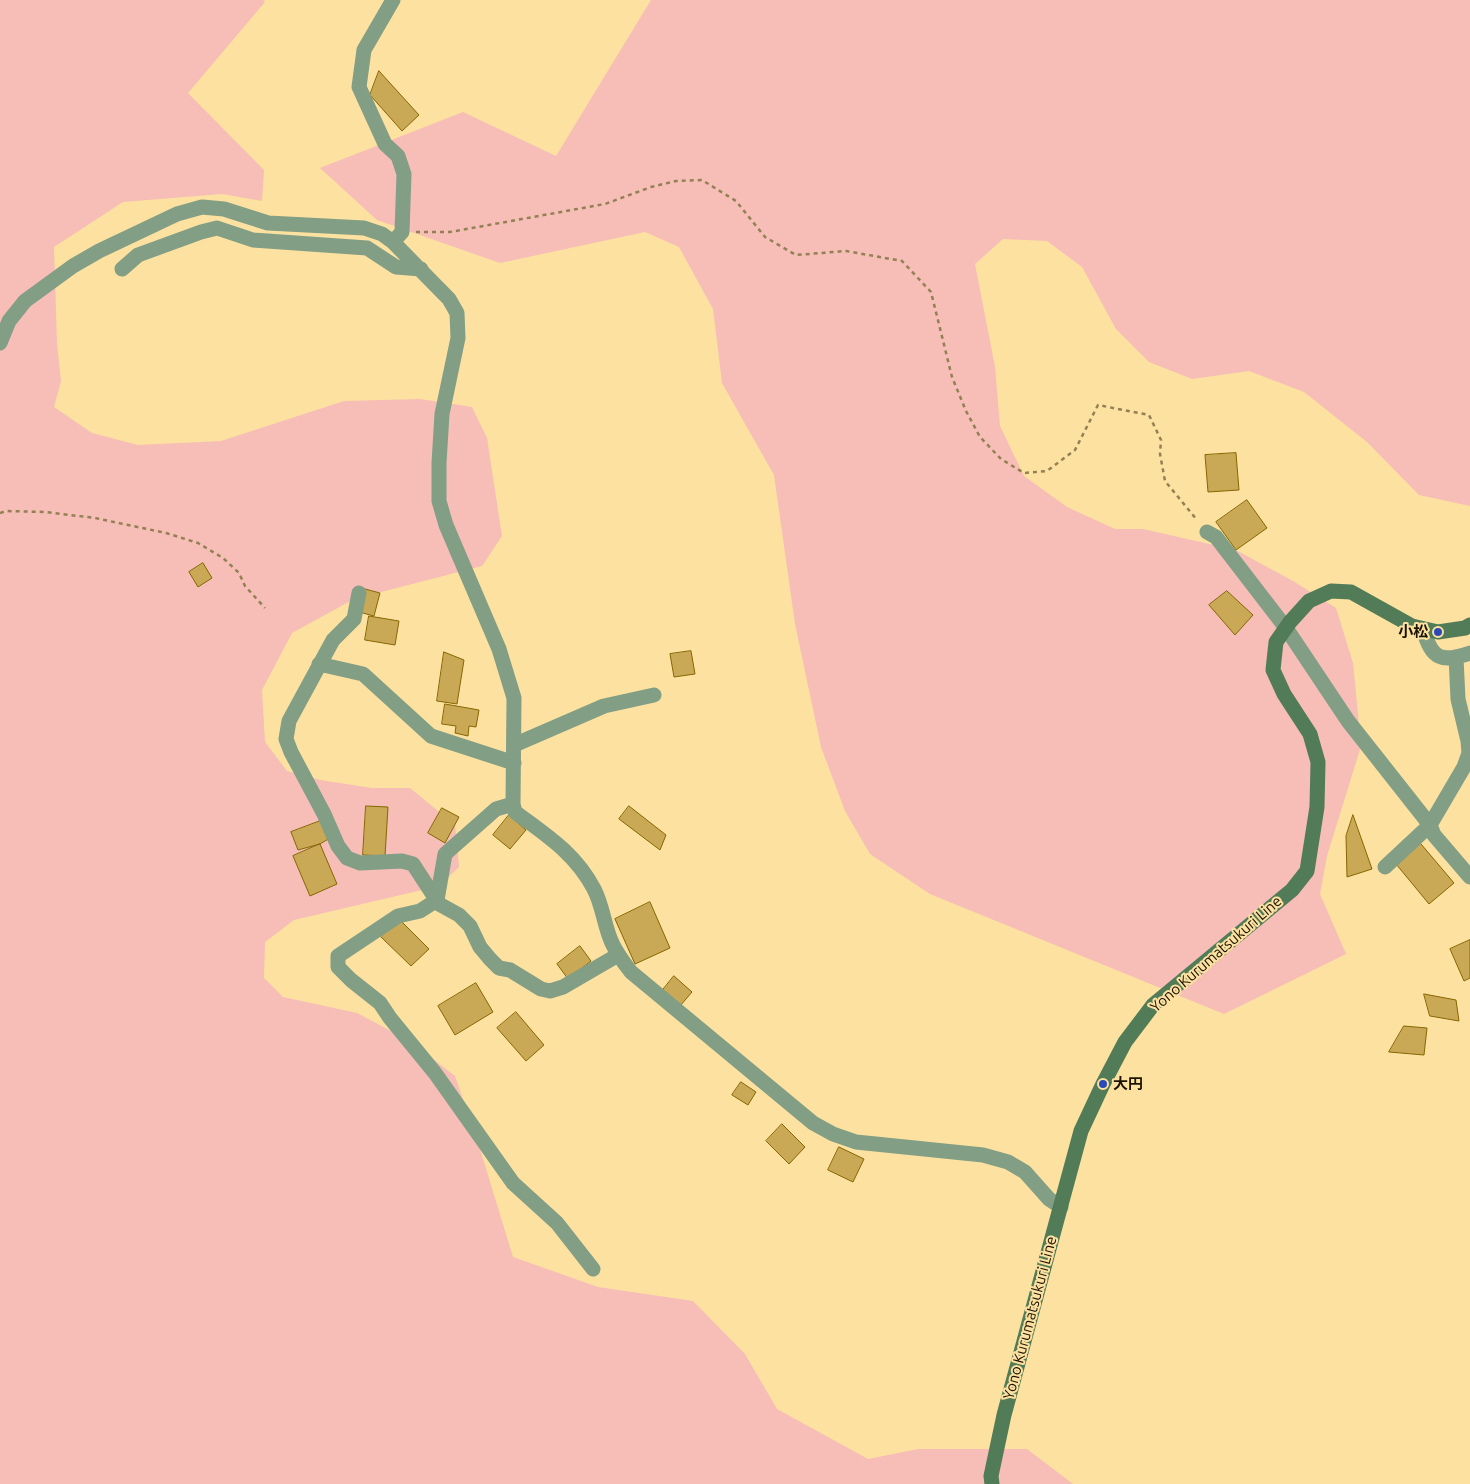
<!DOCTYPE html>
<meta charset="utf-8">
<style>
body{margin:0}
canvas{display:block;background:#fce1a0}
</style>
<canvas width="1470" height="1484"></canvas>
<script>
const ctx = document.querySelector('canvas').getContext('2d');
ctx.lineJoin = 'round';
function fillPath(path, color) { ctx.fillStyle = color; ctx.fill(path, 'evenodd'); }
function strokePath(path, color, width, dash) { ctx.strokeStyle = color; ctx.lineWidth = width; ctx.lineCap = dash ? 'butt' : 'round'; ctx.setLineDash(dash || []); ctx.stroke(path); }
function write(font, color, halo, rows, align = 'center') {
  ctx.font = font + ' Ubuntu,"Noto Sans JP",sans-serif'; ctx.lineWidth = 4; ctx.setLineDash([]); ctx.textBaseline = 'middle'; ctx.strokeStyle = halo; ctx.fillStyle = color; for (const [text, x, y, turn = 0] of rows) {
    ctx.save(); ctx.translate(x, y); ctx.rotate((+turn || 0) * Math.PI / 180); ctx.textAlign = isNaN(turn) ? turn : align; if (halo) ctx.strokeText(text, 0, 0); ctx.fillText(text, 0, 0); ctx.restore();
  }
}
fillPath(new Path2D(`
 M0,0h263l2,2 -77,91 76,77 -2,31 -40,-7 -99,8 -69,45 3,97 4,37 -7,26 38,26 46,12 83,-4 123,-40 76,-2 52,8 15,31 15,98 -20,30 -128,33 -62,34 -30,57 3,52 22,29 33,9 52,8h38l45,37 4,42 -20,19 -145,34 -29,22 -1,36 19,19 74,16 53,28 45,35 25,73 33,108 85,30 95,14 52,53 32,55 91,50 50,-10h109l46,35h-1073z
 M651,0h819v506l-51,-11 -52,-53 -63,-50 -55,-21 -57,8 -43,-17 -33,-33 -34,-62 -35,-26 -44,-2 -28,25 20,103 5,59 24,50 43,31 48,22h28l93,21 57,31 43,27 17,55 8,83 -34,110 -7,38 26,60 -122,60 -294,-120 -60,-40 -25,-43 -24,-64 -26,-123 -21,-149 -52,-92 -9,-74 -34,-62 -34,-15 -145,31 -123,-43 -57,-52 143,-56 93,44z`), '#f6beb6');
const building = new Path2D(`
 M379,71l40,44 -17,16 -32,-36z
 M1236,453l3,37 -31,2 -3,-37z
 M1247,500l20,28 -31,22 -20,-28z
 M203,563l9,15 -14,9 -9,-15z
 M365,589l15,4 -6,23 -15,-4z
 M1227,591l26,24 -18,20 -26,-30z
 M369,616l30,5 -4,24 -30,-5z
 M691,651l4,23 -21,3 -4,-23z
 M444,652l20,8 -7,44 -20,-3z
 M445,704l34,6 -3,17 -7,-1 -1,10 -13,-3 1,-7 -14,-2z
 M366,806l22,1 -3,49 -22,-1z
 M629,806l37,29 -6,15 -41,-31z
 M442,808l17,9 -14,26 -17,-10z
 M509,815l17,15 -16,19 -17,-14z
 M1353,815l19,54 -25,8 -1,-41z
 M323,820l7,18 -10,6 -22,6 -7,-18z
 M320,844l17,40 -27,12 -17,-40z
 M1421,844l33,39 -25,21 -33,-40z
 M650,902l20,46 -35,16 -20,-45z
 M399,919l30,30 -18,17 -30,-29z
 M1470,940v38l-6,3 -14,-32z
 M580,946l11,15 -23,18 -11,-15z
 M674,976l18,16 -12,14 -18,-15z
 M476,983l17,29 -38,23 -17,-29z
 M1424,994l32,6 3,21 -29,-5z
 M516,1012l28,33 -18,16 -29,-33z
 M1404,1026l23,2 -3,27 -35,-3z
 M741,1082l15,10 -8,13 -16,-10z
 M782,1124l23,23 -16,17 -23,-23z
 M839,1147l25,12 -11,23 -25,-12z`);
fillPath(building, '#c9a856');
strokePath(building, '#866701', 1);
strokePath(new Path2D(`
 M416,232h34l155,-28 46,-17 25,-6 26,-1 34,21 29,36 31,18 50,-4 56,10 29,31 21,85 14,34 14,26 21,22 23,14 23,-2 28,-21 23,-45 51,10 12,25 -1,14 5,27 32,39
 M0,513l6,-2 39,1 50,6 71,15 32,10 25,15 16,15 6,13 20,22`), '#938055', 2.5, [4, 4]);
strokePath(new Path2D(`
 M393,242l9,-10 2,-58 -6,-18 -13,-12 -26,-57 5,-37 29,-50
 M122,269l16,-14 63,-23 16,-4 36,12 114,8 29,19 25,2
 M0,343l9,-22 16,-20 48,-35 26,-15 78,-37 25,-7 22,2 44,14 96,5 18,6 11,8 56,57 8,14 1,25 -16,76 -3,49v38l7,24 53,124 15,49 -1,106 2,8c31,23 60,41 79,77 9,17 10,37 18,54 5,11 12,20 19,29l182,151 20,11 23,8 127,13 25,7 17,10 24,27 12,8
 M1207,532l9,5 70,91 62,93 82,104 4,10 36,42
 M359,593l-5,26 -21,21 -44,81 -3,18 5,13 33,62 14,32 9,12 13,5 42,-2 11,3 26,40 20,11 11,11 10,21 10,12 9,9 11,2 31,19 9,2 13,-4 55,-32
 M1423,629c9,30 17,34 47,24
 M319,664l44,10 68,62 83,27
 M514,745l90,-39 50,-11
 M513,804l-17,5 -51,45 -8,46 -17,11 -22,5 -60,40v11l13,13 29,23 10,15 45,55 78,110 44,40 36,46
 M1385,867l45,-42 34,-58 5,-14 -1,-12 -10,-42 -2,-42`), '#829e85', 15);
strokePath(new Path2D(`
 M992,1484l-1,-8 13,-61 77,-284 22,-47 22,-42 28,-37 139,-115 15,-19 10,-64 1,-45 -8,-28 -26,-40 -11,-24 3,-28 14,-20 19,-21 22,-10 20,1 61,34 26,6 27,-4 5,-3`), '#527c57', 15);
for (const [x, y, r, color] of [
 [1438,632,5,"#2c49ba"],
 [1103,1084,5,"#2c49ba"]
]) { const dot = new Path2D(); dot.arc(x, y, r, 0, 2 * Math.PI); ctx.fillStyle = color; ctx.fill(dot); strokePath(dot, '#fce1a0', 2); }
write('bold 15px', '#1b1200', '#fce1a0', [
 ["小松",1428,632],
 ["大円",1113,1084,"left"]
], 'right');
write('15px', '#1b1200', '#fce1a0', [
 ["Yono Kurumatsukuri Line",1216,954,-41],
 ["Yono Kurumatsukuri Line",1030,1318,-75]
]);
</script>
